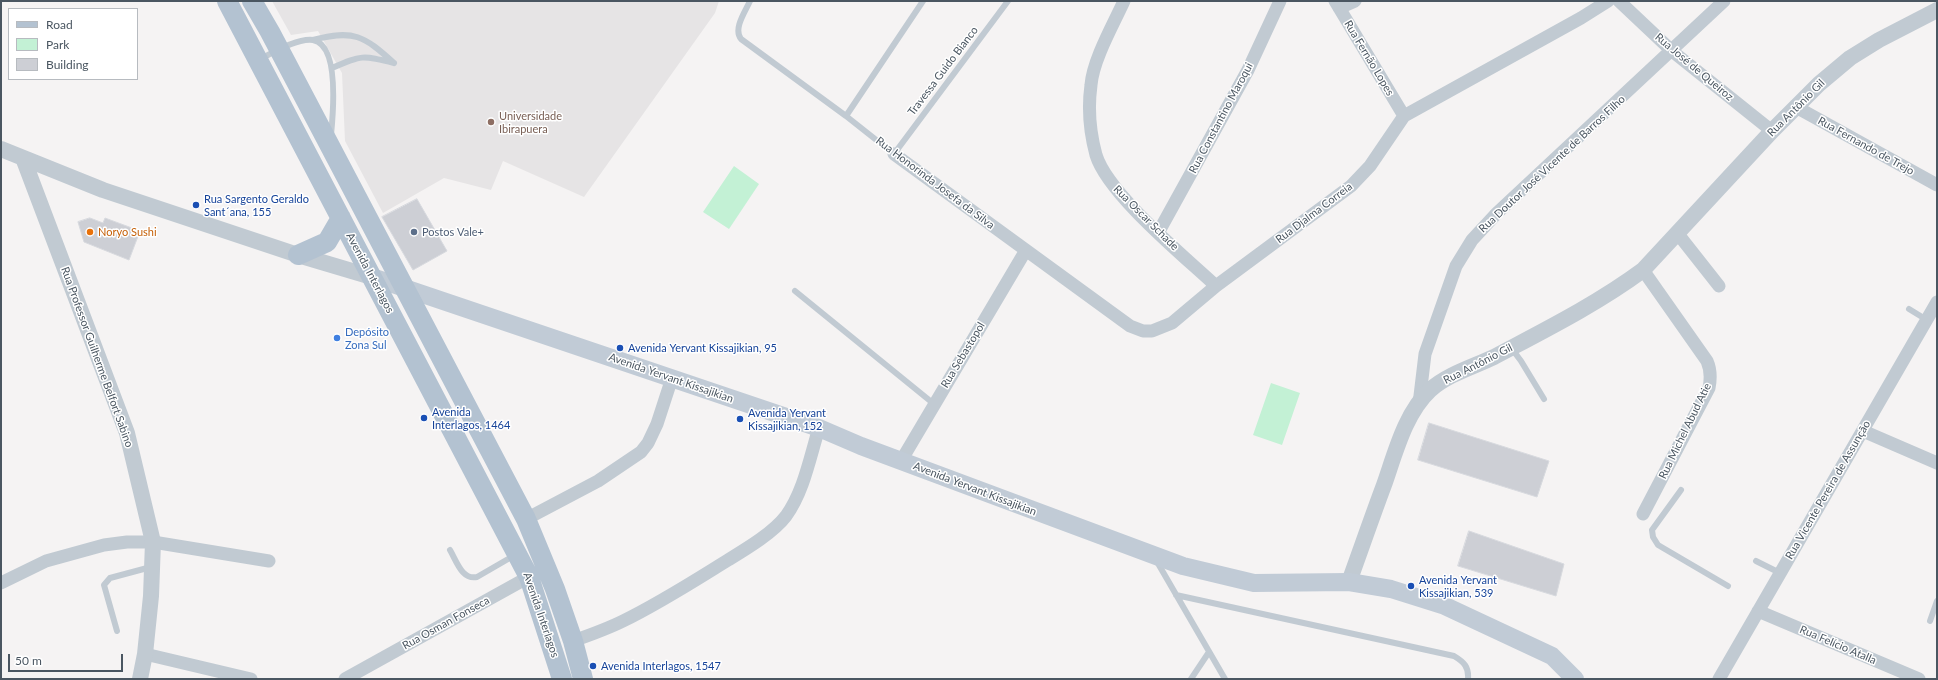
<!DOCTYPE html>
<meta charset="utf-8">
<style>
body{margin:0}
#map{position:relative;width:1938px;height:680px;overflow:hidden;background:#f5f3f3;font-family:Lato,sans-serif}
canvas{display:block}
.frame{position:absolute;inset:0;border:2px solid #4a5661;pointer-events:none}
.legend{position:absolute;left:8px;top:8px;width:130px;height:72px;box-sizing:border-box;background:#fff;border:1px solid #b7bbc0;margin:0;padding:5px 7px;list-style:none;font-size:12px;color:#4a5661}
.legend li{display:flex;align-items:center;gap:8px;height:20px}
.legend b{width:20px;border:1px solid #b7bbc0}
.scale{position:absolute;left:8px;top:654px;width:115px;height:18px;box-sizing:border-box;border:2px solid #4a5661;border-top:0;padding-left:5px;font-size:12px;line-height:14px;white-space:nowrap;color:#4a5661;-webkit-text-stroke:3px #fff;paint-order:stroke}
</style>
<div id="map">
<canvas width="1938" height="680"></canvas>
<div class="frame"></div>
<ul class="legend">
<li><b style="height:5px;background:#b3c2d1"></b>Road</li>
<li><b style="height:11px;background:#c3f1d5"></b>Park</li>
<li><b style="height:11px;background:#cdcfd5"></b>Building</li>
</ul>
<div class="scale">50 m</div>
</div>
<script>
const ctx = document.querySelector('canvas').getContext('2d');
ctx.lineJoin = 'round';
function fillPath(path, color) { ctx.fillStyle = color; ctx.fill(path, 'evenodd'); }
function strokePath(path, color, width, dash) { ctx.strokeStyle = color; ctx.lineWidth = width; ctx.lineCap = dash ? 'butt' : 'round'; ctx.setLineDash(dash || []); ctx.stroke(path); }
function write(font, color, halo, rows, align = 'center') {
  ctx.font = font + ' Lato,sans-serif'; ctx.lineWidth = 3; ctx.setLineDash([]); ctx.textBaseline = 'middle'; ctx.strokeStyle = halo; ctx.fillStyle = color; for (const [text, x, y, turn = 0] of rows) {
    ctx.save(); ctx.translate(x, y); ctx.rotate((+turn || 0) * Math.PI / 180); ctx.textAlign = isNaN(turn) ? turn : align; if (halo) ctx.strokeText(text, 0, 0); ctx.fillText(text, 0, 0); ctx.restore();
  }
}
fillPath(new Path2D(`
 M272,1h447l-4,12 -131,184 -81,-36 -12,29 -47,-12 -61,35 -38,-72 -3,-68 -24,-42 -27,4z`), '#e6e4e5');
fillPath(new Path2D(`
 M734,166l25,18 -30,45 -26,-17z
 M1271,383l29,10 -18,52 -29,-10z`), '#c3f1d5');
const building = new Path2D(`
 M417,199l30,52 -34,19 -31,-53z
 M90,218l13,5 2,-5 35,13 -11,29 -45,-18 -6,-20z
 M1429,423l120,38 -12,36 -119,-37z
 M1469,531l95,33 -8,32 -98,-30z`);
fillPath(building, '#cdcfd5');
strokePath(building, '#d7d9de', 1);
strokePath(new Path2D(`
 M750,1c-5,11 -17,28 -9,38l105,77 48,38 114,-153
 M313,40c41,-11 51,-4 81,23
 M261,59c12,-7 37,-21 52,-19 27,5 20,75 18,95
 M332,68c30,-13 30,-13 62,-5
 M846,116l77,-115
 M795,291l139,113
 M1909,309l18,11
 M1512,349l9,12 23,38
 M1681,490l-29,40 1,7 5,8 70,41
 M450,550c7,12 12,30 27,27l38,-22
 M1156,560l69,119
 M1756,561l24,12
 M1176,595l278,61c10,6 15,11 14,23
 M1930,621l7,-20
 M117,631l-13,-46 6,-7 41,-11
 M1191,679l18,-27`), '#c1cad2', 6);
strokePath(new Path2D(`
 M1124,1c-11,24 -31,59 -33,84 -3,22 -1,48 5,70 12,39 88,101 120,131
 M1335,1l69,115
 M1619,1l53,50 100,80
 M1339,8l16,-7
 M1796,107l141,78
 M894,154l236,172 13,5h9l20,-8 44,-37 135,-100 19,-20 34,-50 177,-98 27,-17
 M1158,233l90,-163 32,-69
 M1678,234l41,52
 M1643,270l64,91c4,9 4,17 2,27l-66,126
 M1419,404l6,-50 31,-88 16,-26 25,-27 227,-212
 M1863,431l74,32
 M901,461l125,-211
 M526,519l72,-38 43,-29 7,-9 9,-19 15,-46
 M1,583l45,-22 58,-16 23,-3h26l116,19
 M1758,611l161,68
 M573,641c17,-6 34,-12 50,-20 37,-18 71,-40 105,-61 18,-11 45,-27 58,-44 18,-25 24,-59 33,-88
 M145,654l106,25
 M345,679l191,-106
 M1719,679l218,-377`), '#c1cad2', 13);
strokePath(new Path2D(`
 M1,149l102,41 195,65 74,22
 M23,158l104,275 26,109 -2,54 -6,58 -5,25
 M1349,582c12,-33 23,-65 35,-97 11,-31 21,-72 46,-95 18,-16 43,-23 64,-33 51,-27 103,-53 149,-87l129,-139 47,-47 31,-26 29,-18 58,-30`), '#c1cad2', 16);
strokePath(new Path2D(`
 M372,277l447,151 42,18 322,120 71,17 95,-1 42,7 54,17 107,50 23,23`), '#c1cbd6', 18);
strokePath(new Path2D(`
 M227,1l302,576 33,102
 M252,1l18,31 256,487 29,70 18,52 10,38
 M298,255l29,-13 14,-24`), '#b3c2d1', 20);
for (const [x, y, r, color] of [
 [491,122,4,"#8d6e63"],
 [196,205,4,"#1a4fb4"],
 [90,232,4,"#e8710a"],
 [414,232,4,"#5c6f8a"],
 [337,338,4,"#3f7fe0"],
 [620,348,4,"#1a4fb4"],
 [424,418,4,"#1a4fb4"],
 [740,419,4,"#1a4fb4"],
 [1411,586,4,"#1a4fb4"],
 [593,666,4,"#1a4fb4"]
]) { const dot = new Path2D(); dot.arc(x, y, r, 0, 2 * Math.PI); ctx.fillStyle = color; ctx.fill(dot); strokePath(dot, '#fff', 1.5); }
write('11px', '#4a5661', '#fff', [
 ["Rua Fernão Lopes",1369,58,59],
 ["Rua José de Queiroz",1694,67,40],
 ["Travessa Guido Bianco",943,71,-53],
 ["Rua Antônio Gil",1796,108,-45],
 ["Rua Constantino Maroqui",1221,118,-62],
 ["Rua Fernando de Trejo",1866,146,29],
 ["Rua Doutor José Vicente de Barros Filho",1552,164,-43],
 ["Rua Honorinda Josefa da Silva",935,183,37],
 ["Rua Djalma Correia",1314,213,-37],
 ["Rua Oscar Schade",1146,218,45],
 ["Avenida Interlagos",370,273,62],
 ["Rua Sebastopol",963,355,-59],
 ["Rua Professor Guilherme Belfort Sabino",97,357,70],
 ["Rua Antônio Gil",1478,364,-27],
 ["Avenida Yervant Kissajikian",671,378,19],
 ["Rua Michel Abud Atie",1685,431,-64],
 ["Avenida Yervant Kissajikian",975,489,21],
 ["Rua Vicente Pereira de Assunção",1828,490,-60],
 ["Avenida Interlagos",541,615,71],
 ["Rua Osman Fonseca",446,623,-29],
 ["Rua Felício Atalla",1838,645,23]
]);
write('11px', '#785e54', '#fff', [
 ["Universidade",499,116],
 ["Ibirapuera",499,129]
], 'left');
write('11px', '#164399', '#fff', [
 ["Rua Sargento Geraldo",204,199],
 ["Sant´ana, 155",204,212],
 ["Avenida Yervant Kissajikian, 95",628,348],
 ["Avenida",432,412],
 ["Interlagos, 1464",432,425],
 ["Avenida Yervant",748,413],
 ["Kissajikian, 152",748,426],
 ["Avenida Yervant",1419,580],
 ["Kissajikian, 539",1419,593],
 ["Avenida Interlagos, 1547",601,666]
], 'left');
write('11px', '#c56008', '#fff', [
 ["Noryo Sushi",98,232]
], 'left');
write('11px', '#4e5e75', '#fff', [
 ["Postos Vale+",422,232]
], 'left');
write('11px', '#366cbe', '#fff', [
 ["Depósito",345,332],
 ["Zona Sul",345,345]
], 'left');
</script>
